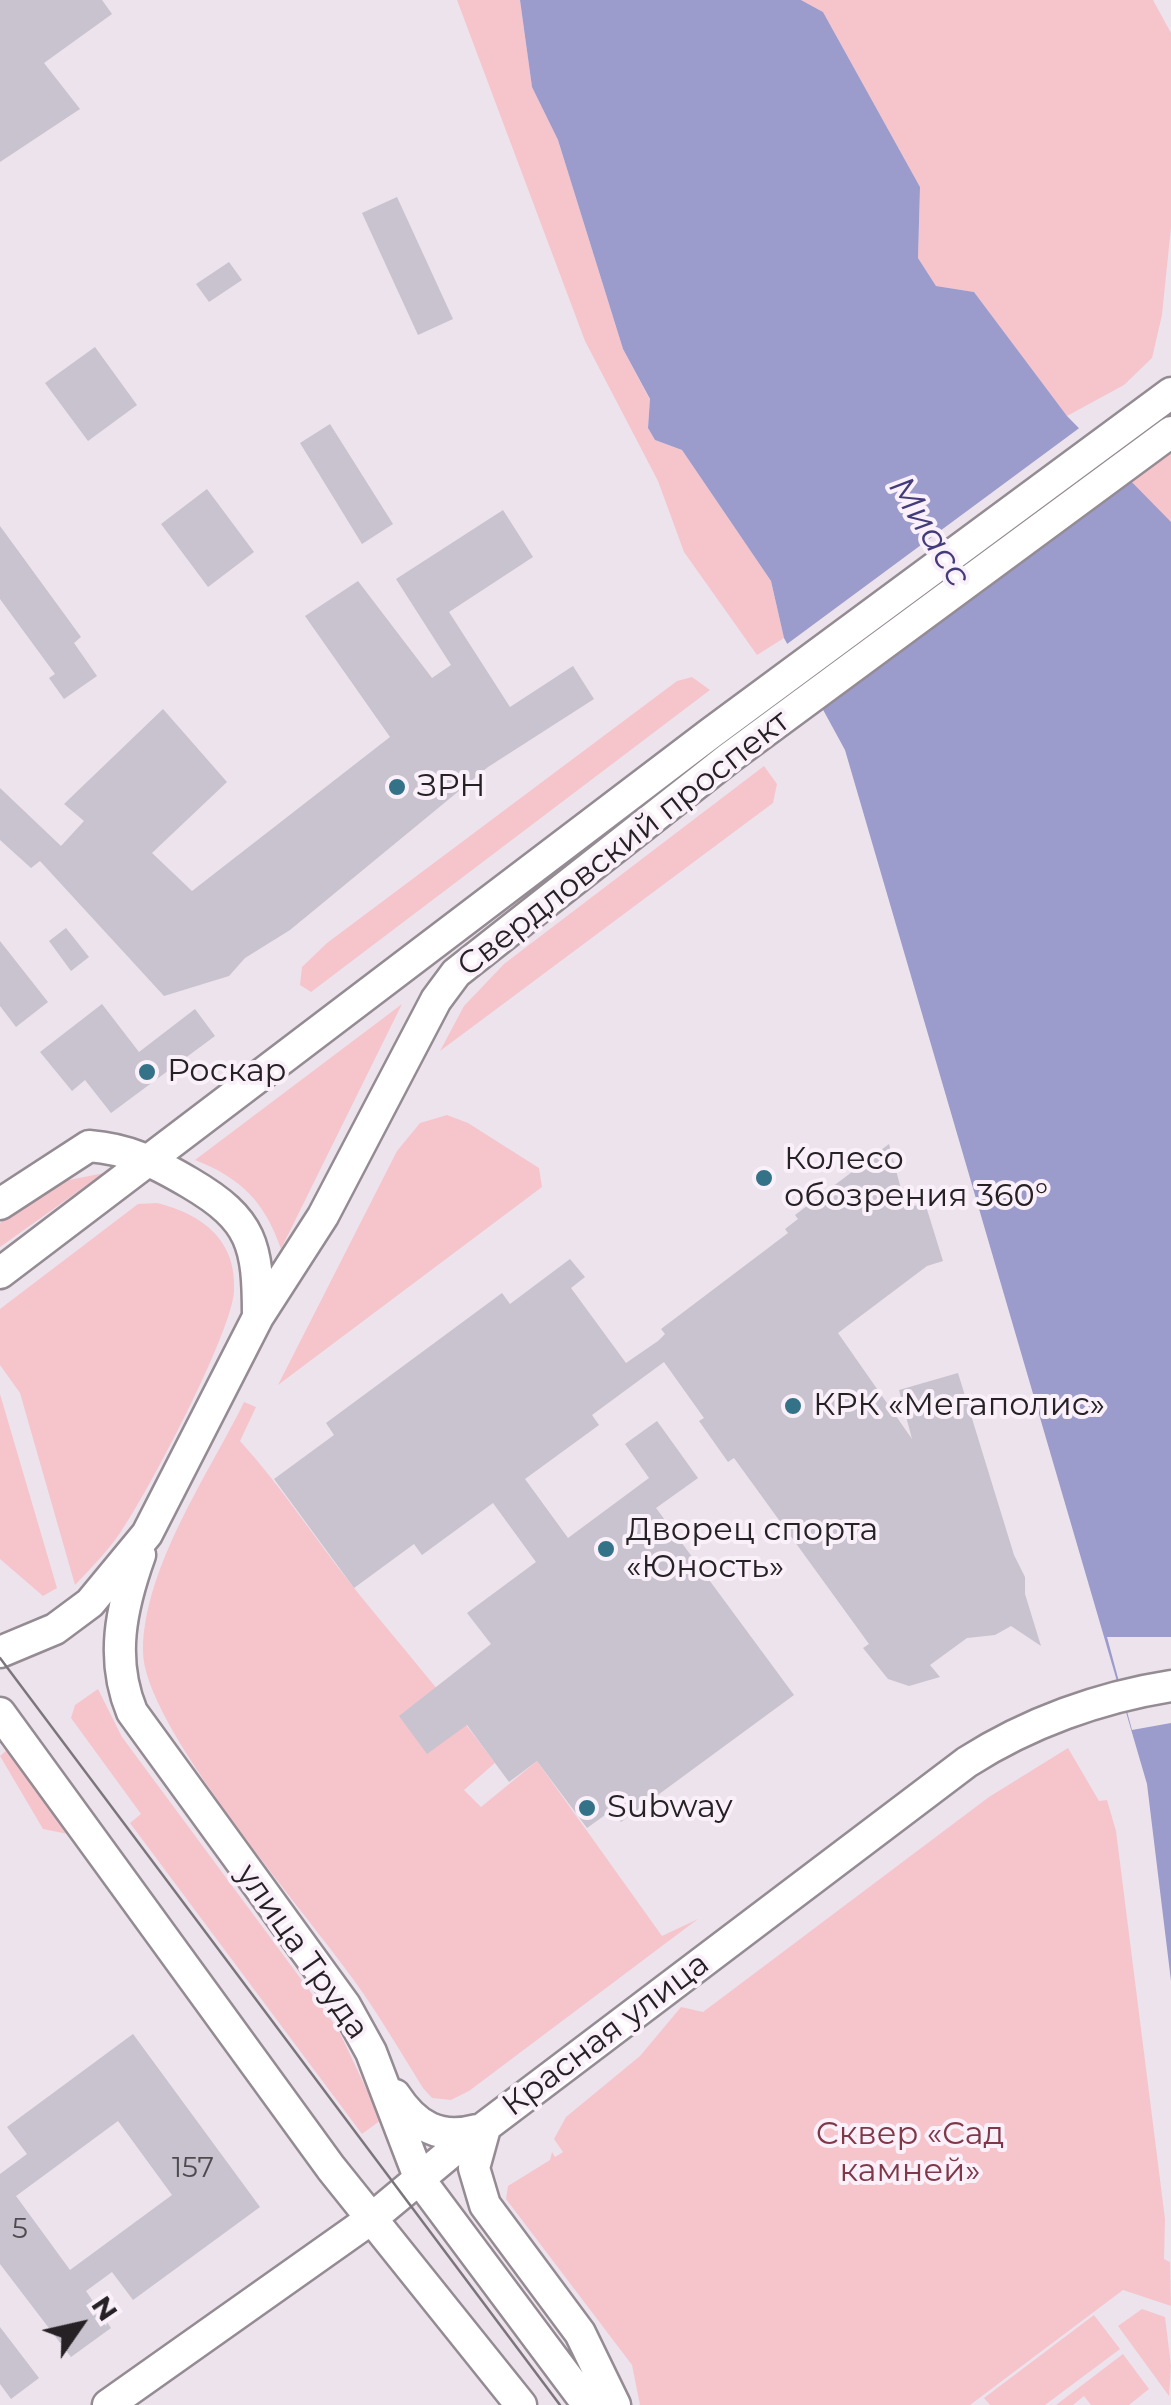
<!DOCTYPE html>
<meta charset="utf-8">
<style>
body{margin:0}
#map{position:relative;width:1171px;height:2405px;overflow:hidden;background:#ece3ec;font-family:Montserrat,sans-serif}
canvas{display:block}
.north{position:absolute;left:30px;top:2275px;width:100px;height:100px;-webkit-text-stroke:8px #faf0f9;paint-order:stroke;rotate:56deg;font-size:28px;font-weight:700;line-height:40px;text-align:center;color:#252125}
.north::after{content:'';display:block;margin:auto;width:35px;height:45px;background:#252125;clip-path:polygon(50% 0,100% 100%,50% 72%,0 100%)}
</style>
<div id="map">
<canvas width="1171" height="2405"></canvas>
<div class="north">N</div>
</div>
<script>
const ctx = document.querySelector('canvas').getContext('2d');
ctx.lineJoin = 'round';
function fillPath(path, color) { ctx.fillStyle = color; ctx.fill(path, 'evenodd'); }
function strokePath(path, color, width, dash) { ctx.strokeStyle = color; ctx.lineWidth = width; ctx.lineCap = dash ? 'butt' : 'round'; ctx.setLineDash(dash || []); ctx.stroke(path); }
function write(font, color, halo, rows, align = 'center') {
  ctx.font = font + ' Montserrat,sans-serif'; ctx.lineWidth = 8; ctx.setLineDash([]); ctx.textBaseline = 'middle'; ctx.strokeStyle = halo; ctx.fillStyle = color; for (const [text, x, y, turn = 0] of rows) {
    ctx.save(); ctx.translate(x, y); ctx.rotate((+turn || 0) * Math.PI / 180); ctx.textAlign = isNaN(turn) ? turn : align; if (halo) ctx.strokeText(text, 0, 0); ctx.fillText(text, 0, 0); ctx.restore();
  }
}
fillPath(new Path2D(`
 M457,0h63l12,87 26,53 65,209 27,51 -2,28 7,12 27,10 89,131 13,57 -27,17 -73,-103 -26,-71 -73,-140z
 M801,0h352l18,33v194l-9,88 -10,43 -28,27 -57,31 -93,-124 -38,-6 -18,-28 2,-71 -97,-175z
 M1171,452v70l-42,-39z
 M692,677l18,13 -399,302 -11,-7 2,-18 25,-24 350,-262z
 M764,766l13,18 -4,19 -333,248 24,-45 40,-42z
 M402,1004l-121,245c-16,-47 -40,-71 -86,-89z
 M447,1115l21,8 71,45 3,19 -264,198 119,-234 23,-28z
 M104,1173l-104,74v-24l54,-40z
 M157,1203c44,11 80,36 77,88 -2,42 -87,203 -114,242 -13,19 -29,35 -45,52l-55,-192 -20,-28v-56l138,-105z
 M0,1394l57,194 -14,8 -43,-37z
 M244,1402l12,5 -16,34c42,46 75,98 114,147 47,58 96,114 141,175l-31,27 17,17 56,-46 125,175 36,-17 -229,172 -18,9 -19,-2 -9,-10c-23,-37 -45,-75 -70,-109 -48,-68 -212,-256 -210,-329 1,-84 67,-178 101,-248z
 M98,1689l24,48 216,292 43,91 -19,14 -232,-311 11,-9 -70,-96 4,-13z
 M1068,1748l31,53 8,-1 9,31 49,388 -1,40 6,3 1,44 -48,-16 -153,115h-330l-8,-40 -126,-166 2,-13 42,-26 2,-8 3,5 8,-5 -9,-13 12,-22 74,-61 41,-49 22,5 286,-215z
 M7,1750l61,84 -25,-5 -43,-73z
 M1142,2309l23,8 6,49 -2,30 -51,-70z
 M1094,2315l26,34 -75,56h-55l-6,-7z
 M1123,2354l26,35 -20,16h-38l-7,-9 -11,9h-17z`), '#f6c5cc');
fillPath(new Path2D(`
 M520,0h281l22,12 97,175 -2,71 18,28 38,6 93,124 104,106v1459l-24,-197 -302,-1034 -61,-112 -13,-57 -89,-131 -27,-10 -7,-12 2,-29 -27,-50 -65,-209 -26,-53z`), '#9b9bcc');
fillPath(new Path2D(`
 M1082,426l48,51 -313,232 -34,-62z
 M1107,1637h64v86l-39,7z`), '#ece3ec');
fillPath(new Path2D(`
 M0,0h102l10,14 -68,49 36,46 -80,53z
 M397,197l56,122 -35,16 -56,-122z
 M229,262l13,18 -33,22 -13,-18z
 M95,347l42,58 -49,36 -43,-58z
 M330,424l63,100 -31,20 -62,-101z
 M207,489l47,63 -46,35 -47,-63z
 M503,510l30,47 -84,55 61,95 63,-41 21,33 -106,68 -198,163 -45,28 -16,18 -65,20 -124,-135 -9,7 -31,-28v-52l61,58 23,-25 -20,-17 99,-95 64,73 -75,71 40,38 198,-154 -85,-121 53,-35 74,97 19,-13 -55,-86z
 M0,526l81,111 -7,6 23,33 -33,23 -15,-21 6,-4 -55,-75z
 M66,928l23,29 -18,14 -22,-30z
 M0,941l48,61 -32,25 -16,-21z
 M102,1004l37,48 56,-43 20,27 -104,77 -26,-33 -13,11 -32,-39z
 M889,1144l17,64 19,-5 18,58 -16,5 -89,67 74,106 -13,-49 59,-17 56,182 11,22v17l16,52 -30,-20 -16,9 -28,3 -37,27 10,12 -31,9 -21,-7 -25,-31 6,-4 -135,-186 -6,4 -29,-41 5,-3 -40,-56 -72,53 7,10 -74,54 43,59 81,-60 -24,-34 32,-23 41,57 -42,30 138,187 -173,127 -9,-12 -25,18 -50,-67 -28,21 -42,-57 -40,29 -28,-38 92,-72 -24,-31 69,-51 -43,-59 -71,52 -8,-11 -60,44 -80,-109 60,-44 -8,-12 176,-130 8,11 60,-45 15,18 -14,11 55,75 32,-22 7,-7 -4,-5 127,-96 -3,-4 13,-10 -3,-4z
 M133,2034l127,173 -127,93 -21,-28 -26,19 25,37 -40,29 -71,-93v-90l27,-20 -20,-27zM118,2121l54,74 -102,75 -54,-74z
 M0,2327l39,51 -28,21 -11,-15z`), '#c8c3ce');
const major = new Path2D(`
 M0,1204l89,-58c40,3 67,17 101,37 63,37 68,62 68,134
 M0,1273l711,-540 460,-340
 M140,1555c-19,53 -30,104 -8,157l213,293 26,47 49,128 168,225
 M0,1652l55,-23 35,-26 57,-69 111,-217 65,-101 113,-216 20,-27 273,-215 442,-326
 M0,1713l331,455 190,237
 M395,2095c21,32 45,45 82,35
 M485,2128l-11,40 11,37 95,128 35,72
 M108,2405l263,-186 78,-65 518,-392c61,-39 133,-65 204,-76`);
strokePath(major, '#948b93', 35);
strokePath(major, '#fff', 30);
strokePath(new Path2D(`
 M0,1658l560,747`), '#7c767c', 2.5);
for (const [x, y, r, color] of [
 [397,787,10,"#337287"],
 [147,1072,10,"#337287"],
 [764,1178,10,"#337287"],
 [793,1406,10,"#337287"],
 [606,1549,10,"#337287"],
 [587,1808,10,"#337287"]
]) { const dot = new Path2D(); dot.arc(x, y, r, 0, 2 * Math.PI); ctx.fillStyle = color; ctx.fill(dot); strokePath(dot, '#faf0f9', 4); }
write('28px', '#4e4a4f', null, [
 ["157",193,2169],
 ["5",20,2230]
]);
write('32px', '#252125', '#faf0f9', [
 ["ЗРН",417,787],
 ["Роскар",167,1072],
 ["Колесо",784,1160],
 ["обозрения 360°",784,1197],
 ["КРК «Мегаполис»",813,1406],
 ["Дворец спорта",626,1531],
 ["«Юность»",626,1568],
 ["Subway",607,1808]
], 'left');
write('32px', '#252125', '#faf0f9', [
 ["Свердловский проспект",624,844,-38],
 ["улица Труда",302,1952,55],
 ["Красная улица",606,2035,-37]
]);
write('32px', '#803848', '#faf0f9', [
 ["Сквер «Сад",910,2135],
 ["камней»",910,2172]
]);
write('italic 35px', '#423c7a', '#faf0f9', [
 ["Миасс",929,532,58]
]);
</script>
